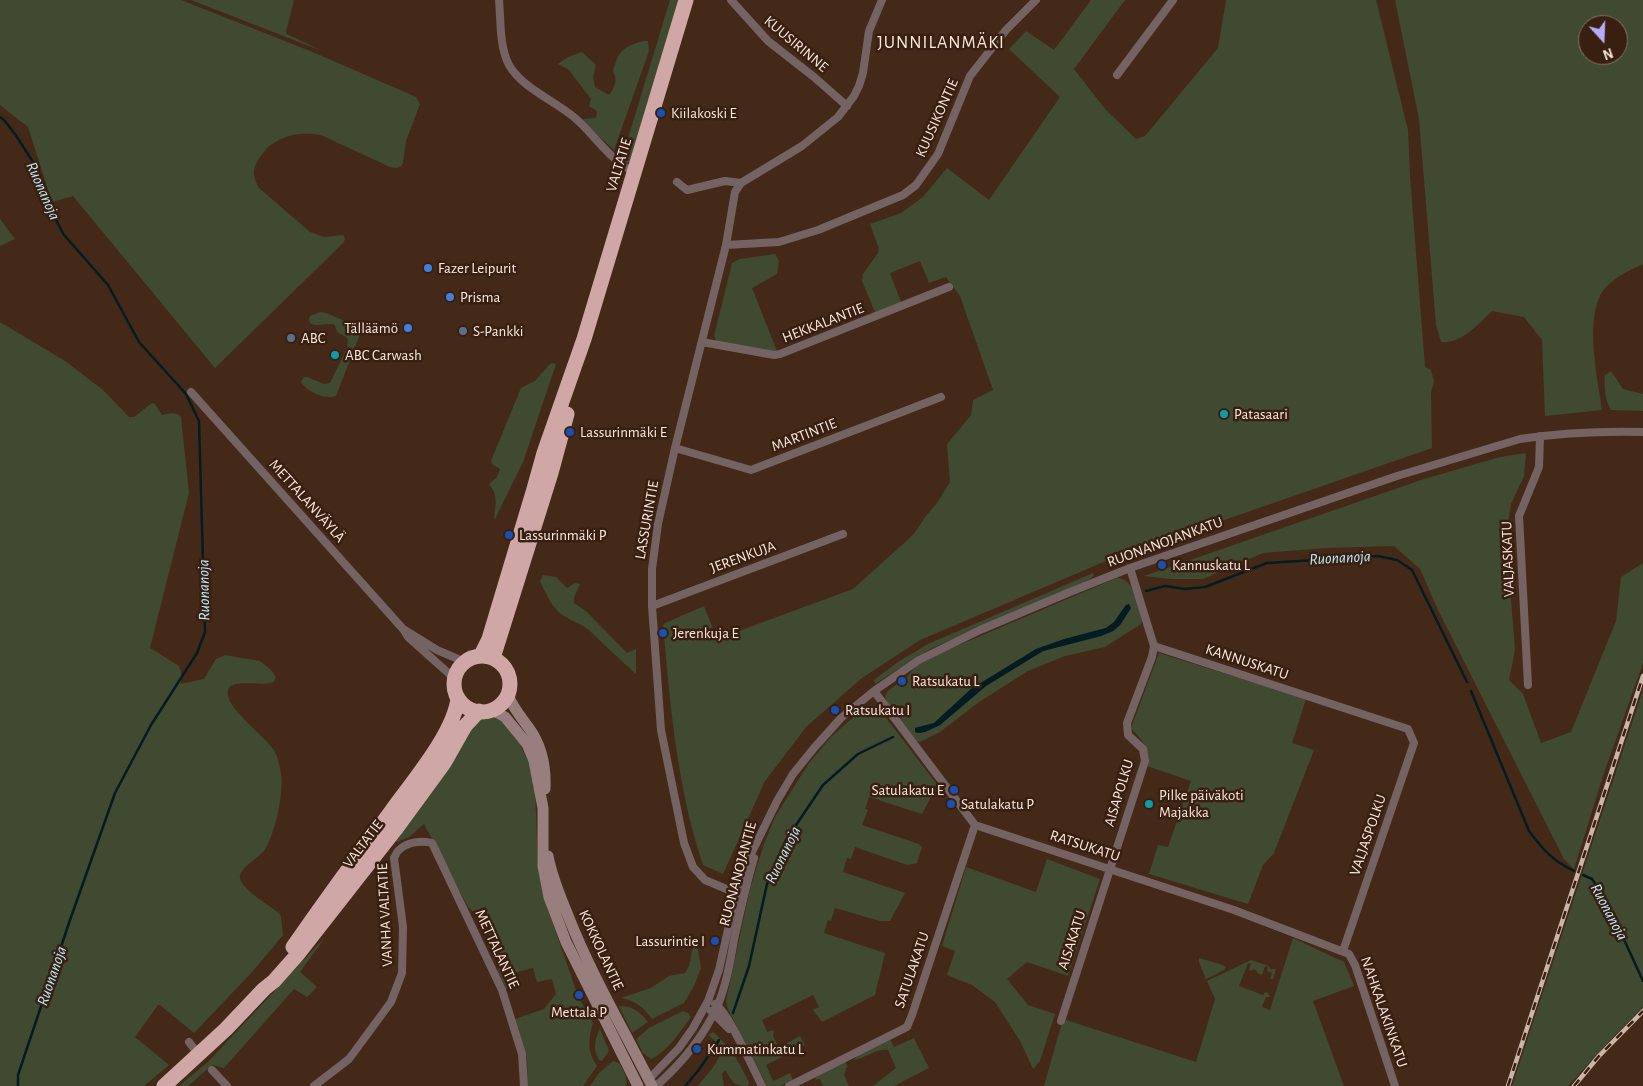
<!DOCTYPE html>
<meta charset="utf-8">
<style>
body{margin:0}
#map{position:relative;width:1643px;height:1086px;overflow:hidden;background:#442919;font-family:"Alegreya Sans",sans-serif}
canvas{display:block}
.north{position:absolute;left:1578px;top:15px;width:50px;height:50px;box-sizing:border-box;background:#391f10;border:1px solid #877063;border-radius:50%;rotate:160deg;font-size:14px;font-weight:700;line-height:20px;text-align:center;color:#fce9df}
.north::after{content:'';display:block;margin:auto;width:18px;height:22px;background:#b6acf8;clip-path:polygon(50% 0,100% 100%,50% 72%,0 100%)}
</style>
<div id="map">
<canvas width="1643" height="1086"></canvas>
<div class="north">N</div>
</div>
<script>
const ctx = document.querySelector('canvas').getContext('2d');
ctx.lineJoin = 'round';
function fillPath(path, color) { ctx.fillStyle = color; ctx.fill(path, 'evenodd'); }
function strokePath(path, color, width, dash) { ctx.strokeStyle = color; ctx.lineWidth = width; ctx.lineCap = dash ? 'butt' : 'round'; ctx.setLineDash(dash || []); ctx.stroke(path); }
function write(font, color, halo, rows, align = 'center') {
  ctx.font = font + ' "Alegreya Sans",sans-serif'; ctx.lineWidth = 5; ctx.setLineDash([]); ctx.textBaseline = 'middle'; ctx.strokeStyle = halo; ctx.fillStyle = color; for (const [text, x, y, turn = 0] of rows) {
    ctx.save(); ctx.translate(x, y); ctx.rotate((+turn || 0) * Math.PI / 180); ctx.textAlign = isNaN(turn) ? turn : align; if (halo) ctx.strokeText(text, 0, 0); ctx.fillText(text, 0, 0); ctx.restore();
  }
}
fillPath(new Path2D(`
 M0,0h181l134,53 101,44 4,7 -14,37 -3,22 -2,3 -4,2 -7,-1 -69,-32c-23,-4 -47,1 -60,21 -9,13 -9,18 -2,32l51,44 14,5 19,-2 2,3 -1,4 -129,126 -142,-172 -21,6 -24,-75 -28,-22z
 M191,0h103l-8,31 1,3 35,17z
 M670,0h9l-49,161 -4,3 -4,-6z
 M1091,0h34l-51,69 31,40 31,30 9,-3 73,-88 8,-48h150l32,130 2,46 15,191 6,3 3,11 -3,11 1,56 -326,113 -186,79 -58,38 -55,48 -42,55 -42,93 -20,-9c-26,-77 -33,-161 -40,-241l41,-18 13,33 136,-50 60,-54 13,-19 11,-13 13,-21 -3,-38 24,-29 2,-15 20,-10 -33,-94 -14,-19 -17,6 -9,-22 -30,12 12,32 -27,7 -13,-31 1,-7 15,-21 1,-4 -9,-25 31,-11 22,-16 24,-29 42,32 71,-103 -51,-48 17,-18 28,19z
 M1395,0h248v264c-13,6 -26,12 -36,22 -25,25 -9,92 -5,124l-57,6 -3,-76 -18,-23 -32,-6c-14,13 -30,33 -51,31l-5,-17 -17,-206zM1588,25h30v30h-30z
 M643,41h5l1,10 -35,99 -25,-23 -6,-8 13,-1 1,-7 -8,-5 2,-7 -23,-30 -10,-5 10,-7 14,-5 14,13 -3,12 2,10 14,8c6,-8 9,-15 4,-24 6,-21 10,-24 30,-30z
 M0,219l15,20 -15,7z
 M775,254l4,7 -2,13 -25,14 26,66 -61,-11 -3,-7 18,-73 8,-4z
 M320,312l6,1 26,11 8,10 -24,62c-11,4 -29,-4 -35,-14l3,-5h3l17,7 6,-1 17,-35 1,-8 -2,-3 -9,-5 -2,-7c-8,-3 -17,3 -25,-2l-1,-4 1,-3z
 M0,322l65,39 38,29 26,27h5l18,-14 3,1 7,11c6,-1 14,-4 19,2l8,76 -39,155 29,18 2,6v12l23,-5 12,-20 9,-4 35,6 11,9 5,7 -2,5c-10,5 -43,-4 -46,8 -5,17 38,46 47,62 3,6 5,15 6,22 3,19 -6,61 -17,77 -6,7 -26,18 -24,27 2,12 29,27 39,35l2,4 2,18 -30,36 -59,62 -34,-28h-2l-23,32 34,28 -25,21h-144z
 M552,363l4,1 -33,98 -28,57 -1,-2c2,-13 4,-22 -5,-33l8,-7 3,-8 -8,-5 -1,-3 30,-73 14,-7 14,-16z
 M1611,371l12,18 20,5v17l-32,-1c-6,-9 -7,-24 -6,-35z
 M1526,453l-2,23 -13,28 -5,32 9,114 -6,30 14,14 18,49 30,-11 45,-111 5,-44 22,-14v100l-40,113 -29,93 -10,-10 -126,-249 -18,-41 -26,-23 -69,2 -62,5 -60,26h-32l-27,-3 280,-97 76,-22z
 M1093,573l1,3 -7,5 -157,68 -55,35 -1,-4 24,-18 30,-18z
 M543,575l13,2 11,11 8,-5 5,1 -6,13v6l13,9 40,41 9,-4v25c-16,-14 -30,-28 -45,-42 -8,-8 -18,-10 -27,-16 -11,-6 -19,-24 -24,-35z
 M1117,578c18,0 21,29 25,43l-1,3 -36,23 -40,9 -37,15 -49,31 -39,30 -20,10 -3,-1 -30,-38 -2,-7 3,-5 20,-15 7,-9 23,-13zM1126,605l5,3 -11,17 -7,6 -12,5 -58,15 -57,35 -46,39 -15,7 -9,1 -1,-5 19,-5 37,-34 65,-40 70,-21 8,-6z
 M1159,653l147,46 -14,44 22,7 -40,103 -11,12 -15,39 -99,-30 9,-29 10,2 23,-66 -44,-15c5,-16 -6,-27 -16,-38z
 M1643,690v317l-28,28 -47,51h-56z
 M873,705l7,5 62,81 -3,6 -7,-2 -10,19 -53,-17 -4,12 3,1 -6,15 57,19 3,3 -5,16 -10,2 -52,-18 -4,12 -4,-1 -4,14 62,21 -15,28h-10l-45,-13 -4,13 -3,-1 -4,13 61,20 -10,42 -53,27 -9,-12 6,-3 -6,-12 -51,25 5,12 6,-2 1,2 -1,4 6,12 21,-12 5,9 -39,20 7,16 17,-8 3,7 -13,6h-13l-39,-77 -2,-8 24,-112 14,-45 11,-27 34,-54 22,-26 35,-31z
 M484,718h11l7,3 15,17 12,25 6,25 3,80 8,36 32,92 15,27c-5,16 -6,29 4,43l-14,20h-55l-1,-29 -12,-38 29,-10 12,-15 -4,-15 -15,3 -4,-14 -23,6 5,11 -9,3 -8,-17 5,-11 -12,-25 -5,-1 -9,-19 -9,-8 -44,-83 -15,13 -12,5 -4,-2 76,-112 10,-9z
 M1047,859l53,20 -32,97 -41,-14 -20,17 21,26 27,9 -15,47 -7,8 -13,-28 -25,-39 -23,-17 -25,-10 8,-24 -13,-5 24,-79 70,25z
 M326,936l-26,36 17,15 -10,10 -13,-8 -70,79 -12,-3 -24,21h-9l29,-24z
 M1293,938l51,24 10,24 -41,15 31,85h-300l19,-67 133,43 19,-63 -8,-18 44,-21 18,6 1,3h6l-3,10h-3l2,-6 -5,-2 1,-4 -3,-1 -3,9 -5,-2v-2l-4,-2 -1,2 -3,-1 2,-6 -3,-1 -9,23 24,9 2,-3 3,1 2,4h-4l-4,10 8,3z
 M694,941l4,10 3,17 -7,18 -10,17 -32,16c-9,-12 -16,-18 -31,-21l30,-10 18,-12 16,-3 4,-7z
 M1199,958l24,7 3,2 -2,3 -18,9 -7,-17z
 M619,1006c14,0 21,6 29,16l-16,11z
 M683,1011l5,2 3,4c-12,16 -22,33 -40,42l-8,-6 -7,-14 13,-11z
 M600,1029l9,22 -7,10 -3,-1c-6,-10 -5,-20 1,-31z
 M713,1032c19,16 25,29 36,50l-1,4c-15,0 -15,-4 -23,-16l-3,4 2,12h-26c9,-12 22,-24 24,-39l-14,-12z
 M914,1038l15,30 -35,18h-21l23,-18 -8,-18c-10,-2 -23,8 -34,10l4,-6 32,-15 4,8z
 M613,1061l6,2c4,7 9,14 7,23h-36l9,-13z
 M845,1062l3,5 -2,1 -2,7 5,11h-26l-3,-7 -4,1 -1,-4z`), '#404a30');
fillPath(new Path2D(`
 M1129,604l2,4 -11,17 -7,6 -12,5 -58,15 -57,35 -46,39 -15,7 -6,1 -4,-1v-4l19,-5 37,-34 65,-40 28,-10 42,-11 8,-6 12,-17z`), '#021c24');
strokePath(new Path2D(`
 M0,117l4,3 11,14 18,28 15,43 16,30 44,50 31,57 47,52 13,27 6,211 -8,21 -46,72 -36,68 -45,127 -52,155v11
 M1146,591l19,-5 20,3 20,-2 62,-24 111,-7 19,4 15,10 55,112
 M1471,691l58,140c15,20 23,29 45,40
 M1583,875l9,4 13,19 38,83
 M733,1013l16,-47 18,-82 19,-44 37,-55 35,-31 35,-17
 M685,1086l13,-15 21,-31`), '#021c24', 2.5);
strokePath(new Path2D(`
 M499,0c2,20 0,46 10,65 14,24 45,35 66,53 18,15 38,46 60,54
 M731,0l37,41 46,36 33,29
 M1117,75l56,-75
 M677,182l10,8 38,-9 16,2 61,-37 36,-29 16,-21 5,-10 4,-13 6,-42 13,-31
 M741,183l-6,9 -9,53 -51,203 -17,76 -6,45v37l9,124 23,113 9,24 12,13 38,16
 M726,245l53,-3 39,-12 85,-35 13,-10 22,-31 32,-78 36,-46 30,-30
 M702,342l72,13 6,-1 169,-67
 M191,392l212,237 5,8 47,42
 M675,448l76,22 190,-73
 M1130,568l24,78 254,83 6,14 -71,208
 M652,606l191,-72
 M403,629l34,21 28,12
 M1528,685l-9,-169 20,-49 1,-31
 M874,691l101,134 259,85 115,44 6,11 40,121
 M715,1004c13,7 38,65 47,82
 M711,1011l18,18
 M1061,1021l84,-260 -2,-12 -15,-14 -1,-12 25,-66 2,-11
 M189,1042l10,13
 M212,1070l15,16
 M649,1079l30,-31 14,-20 15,-27 11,-31 18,-81 13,-33 27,-55 16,-27 21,-26 27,-30 33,-27 45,-31 61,-30 90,-38 60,-24 267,-92 123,-37c40,-6 82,-8 123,-7
 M314,1086l35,-27 42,-57 11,-29 1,-46 -9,-69c2,-3 2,-6 5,-8 8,-8 23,-10 33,-7l70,147 20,64 2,32
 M656,1086c24,-21 47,-49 61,-79 9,-21 13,-44 17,-67 6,-28 12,-55 20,-82
 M789,1086l118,-59 5,-12 63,-190`), '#746362', 8);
strokePath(new Path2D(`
 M508,695c5,13 13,22 21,33 13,18 17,40 16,61
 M492,710l13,7 14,17 8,10 7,17 9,47v58l6,31 17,45 72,144
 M548,856c4,22 13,42 21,62 23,58 55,112 83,168`), '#997e7e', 11);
strokePath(new Path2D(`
 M481,655l8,-16 45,-150 10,-36 40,-114 102,-339
 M454 684a28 28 0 1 1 56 0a28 28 0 1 1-56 0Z
 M493,658l58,-185 16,-59
 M293,947c32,-46 64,-90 97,-134 21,-30 64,-79 68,-115
 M164,1086l62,-57 38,-40 10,-8 24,-27 97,-124 49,-67 21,-37 14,-15`), '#cfa7a6', 15);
const rail = new Path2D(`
 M1508,1086l135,-410
 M1574,1086l25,-30 44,-45`);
strokePath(rail, '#cab5a9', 4.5);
strokePath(rail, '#391f10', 2.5, [8]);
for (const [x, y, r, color] of [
 [661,113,5,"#1a4fb4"],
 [428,268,5,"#3f7fe0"],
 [450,297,5,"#3f7fe0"],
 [408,328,5,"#3f7fe0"],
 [463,331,5,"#5c6f8a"],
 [291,338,5,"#5c6f8a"],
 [335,355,5,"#0f9aa8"],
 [1224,414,5,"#0f9aa8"],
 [570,432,5,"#1a4fb4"],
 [509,535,5,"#1a4fb4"],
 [1162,565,5,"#1a4fb4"],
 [663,633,5,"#1a4fb4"],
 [902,681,5,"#1a4fb4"],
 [835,710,5,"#1a4fb4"],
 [954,790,5,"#1a4fb4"],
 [951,804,5,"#1a4fb4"],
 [1149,804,5,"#0f9aa8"],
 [715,941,5,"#1a4fb4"],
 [579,995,5,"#1a4fb4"],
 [697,1049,5,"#1a4fb4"]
]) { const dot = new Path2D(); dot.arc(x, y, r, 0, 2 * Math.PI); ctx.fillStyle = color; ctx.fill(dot); strokePath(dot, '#391f10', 2); }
write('15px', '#fce9df', '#391f10', [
 ["KUUSIRINNE",796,44,40],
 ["KUUSIKONTIE",937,118,-66],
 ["VALTATIE",619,165,-73],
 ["HEKKALANTIE",823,323,-21],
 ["MARTINTIE",804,435,-21],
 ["METTALANVÄYLÄ",307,501,48],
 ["LASSURINTIE",647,520,-80],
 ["RUONANOJANKATU",1165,542,-20],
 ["JERENKUJA",743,557,-20],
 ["VALJASKATU",1508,559,-92],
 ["KANNUSKATU",1247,662,18],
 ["AISAPOLKU",1119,793,-73],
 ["VALJASPOLKU",1368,835,-71],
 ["VALTATIE",363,844,-53],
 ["RATSUKATU",1085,846,18],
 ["RUONANOJANTIE",738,874,-75],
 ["VANHA VALTATIE",385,915,-93],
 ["AISAKATU",1072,940,-72],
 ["METTALANTIE",497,949,65],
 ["KOKKOLANTIE",601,950,65],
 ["SATULAKATU",912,970,-71],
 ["NAHKALAKINKATU",1384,1012,71]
]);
write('15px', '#fce9df', '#391f10', [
 ["Kiilakoski E",671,113],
 ["Fazer Leipurit",438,268],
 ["Prisma",460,297],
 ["Tälläämö",398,328,"right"],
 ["S-Pankki",473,331],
 ["ABC",301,338],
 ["ABC Carwash",345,355],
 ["Patasaari",1234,414],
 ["Lassurinmäki E",580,432],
 ["Lassurinmäki P",519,535],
 ["Kannuskatu L",1172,565],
 ["Jerenkuja E",673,633],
 ["Ratsukatu L",912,681],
 ["Ratsukatu I",845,710],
 ["Satulakatu E",944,790,"right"],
 ["Pilke päiväkoti",1159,795],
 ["Majakka",1159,812],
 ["Satulakatu P",961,804],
 ["Lassurintie I",705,941,"right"],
 ["Mettala P",579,1012,"center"],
 ["Kummatinkatu L",707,1049]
], 'left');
write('italic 16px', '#bbebfc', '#391f10', [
 ["Ruonanoja",43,191,66],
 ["Ruonanoja",1340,558,-3],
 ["Ruonanoja",204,590,-91],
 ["Ruonanoja",783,855,-64],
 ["Ruonanoja",1609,912,62],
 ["Ruonanoja",52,976,-71]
]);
ctx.letterSpacing = '1px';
write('18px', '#fce9df', '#391f10', [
 ["JUNNILANMÄKI",941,43]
]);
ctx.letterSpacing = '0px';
</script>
